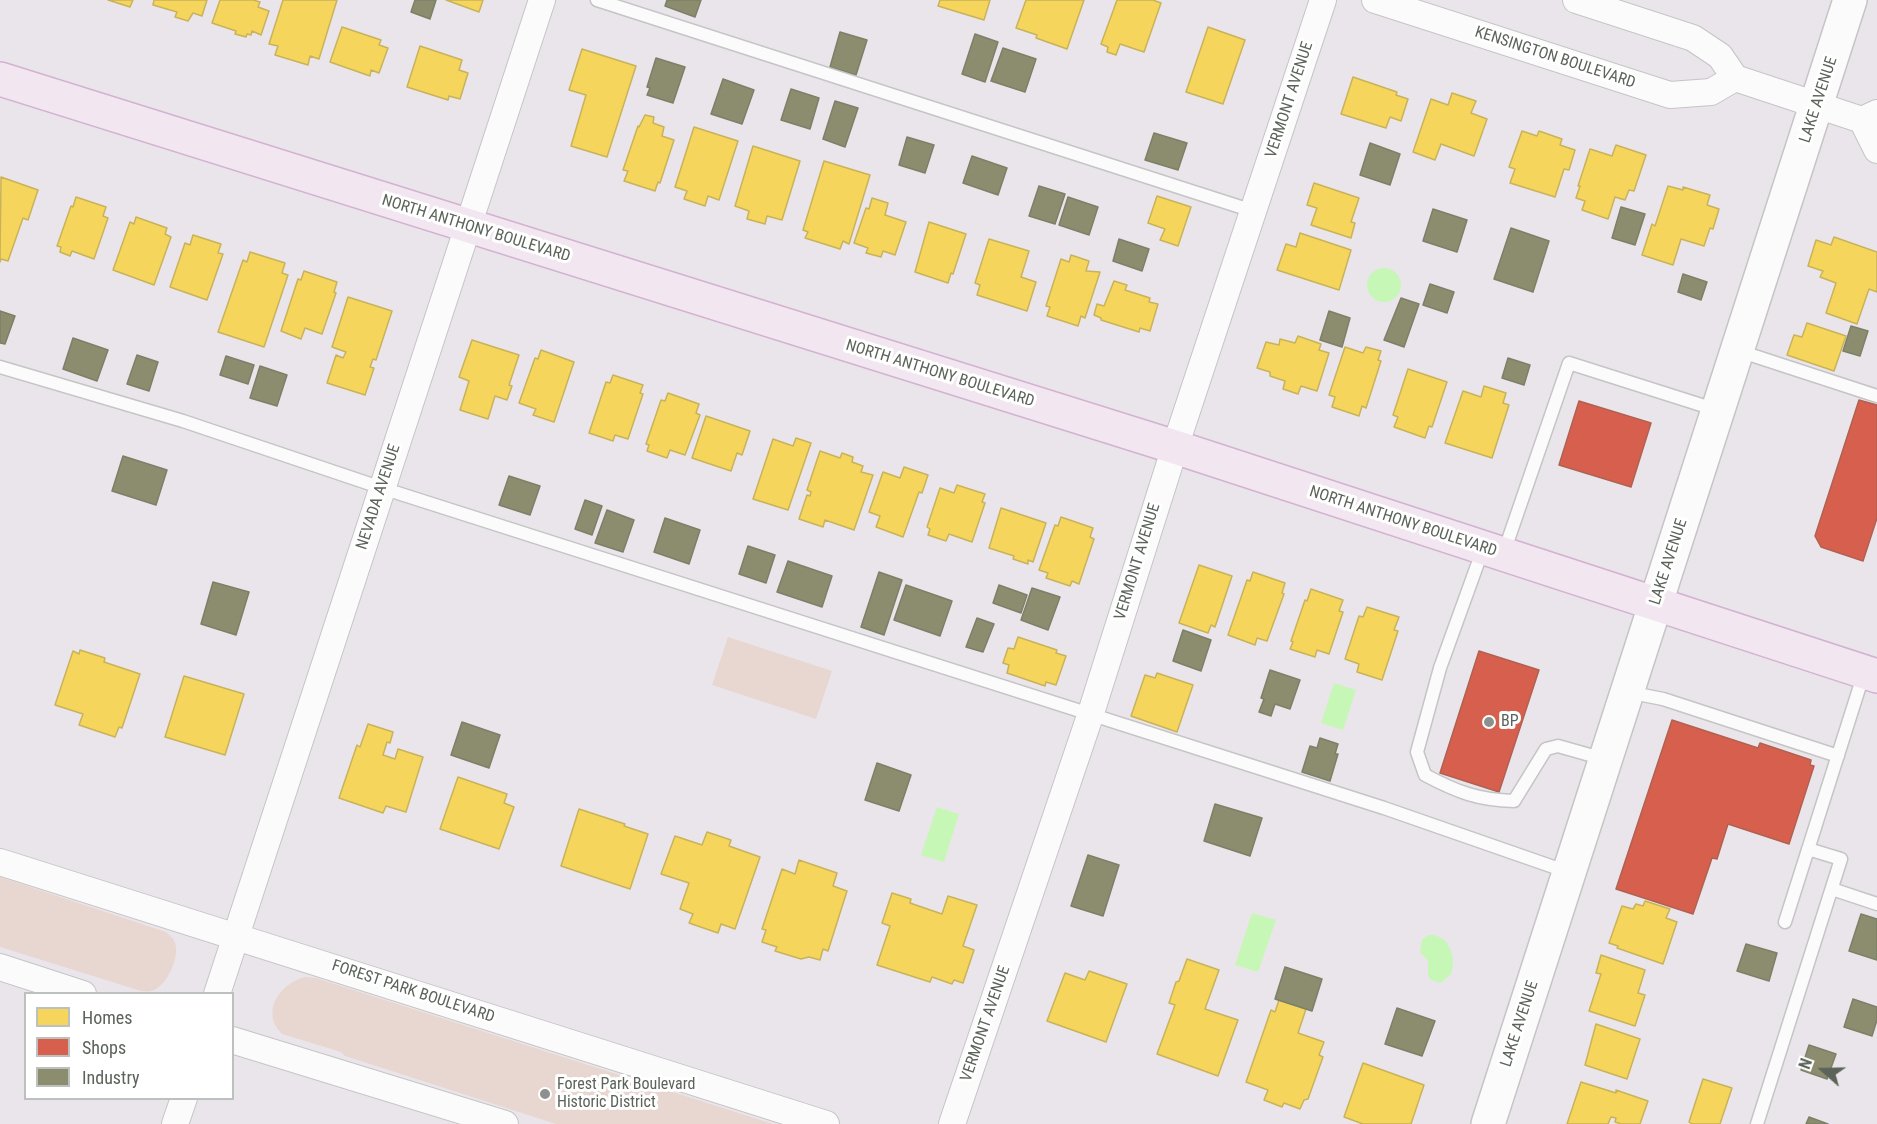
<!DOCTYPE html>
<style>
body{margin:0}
#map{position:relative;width:1877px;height:1124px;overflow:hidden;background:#eae5ea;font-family:"Roboto Condensed",sans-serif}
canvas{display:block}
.legend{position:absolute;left:24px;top:992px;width:210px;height:108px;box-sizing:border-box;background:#fff;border:2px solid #bdc1bd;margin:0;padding:8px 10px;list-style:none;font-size:18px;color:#5b635a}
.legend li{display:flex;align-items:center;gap:12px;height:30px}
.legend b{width:30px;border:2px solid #bdc1bd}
.north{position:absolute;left:1793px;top:1040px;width:60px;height:60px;-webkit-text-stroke:4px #fff;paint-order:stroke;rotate:290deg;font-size:16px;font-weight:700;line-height:24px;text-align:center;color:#5b635a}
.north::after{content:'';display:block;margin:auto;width:21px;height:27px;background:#5b635a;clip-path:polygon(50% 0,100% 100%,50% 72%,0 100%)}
</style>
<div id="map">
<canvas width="1877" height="1124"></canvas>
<ul class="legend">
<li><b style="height:16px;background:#f6d55c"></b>Homes</li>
<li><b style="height:16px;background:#d6604d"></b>Shops</li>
<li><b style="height:16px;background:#8c8c6e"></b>Industry</li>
</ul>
<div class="north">N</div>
</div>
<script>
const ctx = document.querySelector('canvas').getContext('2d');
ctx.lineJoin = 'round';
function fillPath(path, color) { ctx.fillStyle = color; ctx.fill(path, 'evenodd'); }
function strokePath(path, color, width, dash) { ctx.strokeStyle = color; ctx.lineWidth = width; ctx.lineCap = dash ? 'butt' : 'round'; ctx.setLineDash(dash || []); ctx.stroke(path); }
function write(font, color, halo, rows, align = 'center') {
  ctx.font = font + ' "Roboto Condensed",sans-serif'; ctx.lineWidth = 6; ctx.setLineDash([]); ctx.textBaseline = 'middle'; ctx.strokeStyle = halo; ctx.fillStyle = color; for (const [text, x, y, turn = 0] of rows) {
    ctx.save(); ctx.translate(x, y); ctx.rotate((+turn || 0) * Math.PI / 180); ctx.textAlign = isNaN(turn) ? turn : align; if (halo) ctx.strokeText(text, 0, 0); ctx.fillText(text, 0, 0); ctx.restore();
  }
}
fillPath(new Path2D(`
 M728,637l104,34 -16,48 -104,-34z
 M0,877l166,55c2,2 5,4 7,7 10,13 -6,49 -22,52 -3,1 -7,0 -10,0l-141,-44z
 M305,977l11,1 457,146h-217l-211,-68 -4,-4 -59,-18c-22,-22 -3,-50 23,-57z`), '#e8d7d1');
fillPath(new Path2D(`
 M1367 285a17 17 0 1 1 34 0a17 17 0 1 1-34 0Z
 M1334,683l22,7 -13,40 -22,-7z
 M937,807l22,7 -15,48 -23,-7z
 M1252,913l24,7 -18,52 -23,-7z
 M1428,935c21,-2 29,22 23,39l-10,9 -10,-3 -3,-5v-14l-8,-9 2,-12z`), '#c6f7b6');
const homes = new Path2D(`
 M108,0h25l-3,7z
 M154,0h53l-5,16 -9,-3 -5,8 -13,-4 2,-5 -24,-7z
 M220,0h33l7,2 -2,5 11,4 -8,24 -9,-4 -1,4 -4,-1 -1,3 -11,-3 1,-3 -24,-8z
 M283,0h54l-18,59 -9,-3 -2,9 -33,-10 3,-9 -9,-2z
 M446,0h37l-4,12z
 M940,0h50l-6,20 -46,-14z
 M1026,0h58l-17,49 -31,-11 1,-3 -21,-7z
 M1117,0h36l8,3 -17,49 -24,-8 -4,11 -9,-3 1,-5 -7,-3z
 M342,27l39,13 -2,5 9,3 -9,25 -8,-3 -1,6 -40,-14z
 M1208,27l37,13 -22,64 -37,-12z
 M420,46l42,14 -3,10 9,3 -8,26 -11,-3 -1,4 -41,-13z
 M582,49l54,17 -29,91 -36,-11 15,-51 -17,-5z
 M1353,77l44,15 -1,3 12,4 -7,22 -11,-4 -4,11 -45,-14z
 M1452,93l24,8 -5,12 16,6 -13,37 -33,-12 -6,16 -22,-8 18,-53 17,6z
 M645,115l9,2 -1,6 11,4 -2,9 12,4 -14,43 -2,-1 -3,9 -31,-10 4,-10 -5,-1 15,-44 1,1z
 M694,127l44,14 -19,59 -11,-4 -3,10 -21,-7 3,-8 -12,-4z
 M1522,131l15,5 2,-5 23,8 -2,6 15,5 -6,20 -5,-1 -9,28 -45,-14 5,-14 -6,-2z
 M1616,145l30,10 -12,36 -5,-1 -4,10 -10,-3 -7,22 -26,-9 3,-9 -9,-3 4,-12h-2l12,-37 22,7z
 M753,146l47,15 -18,59 -15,-4 -2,8 -18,-5 2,-8 -14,-5z
 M824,161l46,14 -21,69 -6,-3 -3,8 -35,-11 3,-6 -5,-2z
 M1,177l37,13 -10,30 -5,-2 -15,43 -7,-2 -1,3z
 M1314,183l45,15 -8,24 4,1 -4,15 -40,-13 6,-17 -10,-3z
 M1668,186l15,4v-3l27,8 -3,10 12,4 -6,20 -3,-1 -6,18 -23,-7 -8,26 -31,-10 10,-31 3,2z
 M1157,196l34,11 -13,39 -18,-6 5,-11 -17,-6z
 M76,197l30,10 -3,9 5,2 -14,41 -22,-8 -2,5 -10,-4 1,-5 -4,-1 14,-40 2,1z
 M872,198l16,5 -3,12 21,7 -11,33 -12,-4 -2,6 -15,-4 2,-5 -14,-5 12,-35 3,1z
 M136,217l31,11 -2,6 6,3 -17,48 -41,-15 17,-48 4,2z
 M929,222l37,12 -13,40 -2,-1 -3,10 -33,-11z
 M1300,233l51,17 -12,40 -62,-20 9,-26 10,3z
 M193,235l28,9 -3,9 5,1 -16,46 -37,-13 15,-44 5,2z
 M1834,237l43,15v40l-8,-3 -12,35 -31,-11 10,-30 -16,-6 3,-6 -15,-5 8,-26 15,5z
 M989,239l40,12 -8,26 15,5 -9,29 -50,-16 3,-10 -5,-2z
 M250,252l35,11 -3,10 6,2 -24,72 -46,-15 25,-72 4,2z
 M1071,255l18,6 -3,10 14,1 -15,46 -4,-2 -3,10 -31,-10 3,-9 -4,-1 15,-47 8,3z
 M304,271l33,11 -3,10 2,1 -14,41 -17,-6 -4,11 -20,-8 17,-52 3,1z
 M1114,281l13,4 -2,5 25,8 -1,4 9,2 -8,27 -10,-3 -1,4 -38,-12v-2l-7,-3 3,-11 7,2z
 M348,297l44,14 -16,49 -3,-1 -3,8 4,1 -9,27 -38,-12 9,-28 7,3 3,-6 -14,-5z
 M1807,323l39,13 -12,35 -47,-16 7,-20 8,2z
 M1298,336l23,8 -2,6 10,3 -12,38 -16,-5 -3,8 -15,-5 2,-8 -15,-5v-4l-13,-4 9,-26 13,3 1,-6 15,4z
 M472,340l47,15 -10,30 3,1 -5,14 -12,-4 -7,23 -28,-9 9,-29 -10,-4z
 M1345,347l18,6 3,-6 15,4 -3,9 3,1 -15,47 -4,-2 -3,10 -27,-9 3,-10 -6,-2z
 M541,350l33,12 -20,60 -21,-7 3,-6 -17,-6 16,-45 3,1z
 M1408,369l39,13 -15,45 -3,-1 -4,12 -31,-11 4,-10 -5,-2z
 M613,375l30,10 -3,8 3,1 -15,45 -13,-4 -2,6 -24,-8 17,-51 4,1z
 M1484,386l22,7 -3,10 6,2 -17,53 -47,-15 18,-52 18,6z
 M668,393l31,11 -3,9 4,2 -15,40 -15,-5 -3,8 -20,-7 2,-6 -3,-1 15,-44 4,1z
 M706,416l44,15 -8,24 -5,-2 -6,18 -39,-13z
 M796,438l15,5 -23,67 -35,-11 20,-60 20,7z
 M820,451l20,7 2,-5 11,4 -1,5 11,4 -2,6 12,3 -19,55 -29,-10 -2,7 -24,-8 8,-24 3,1 1,-4 -4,-2z
 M904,467l24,8 -6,18 -3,-1 -16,45 -27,-10 4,-11 -11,-4 14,-40 17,6z
 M957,485l28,9 -3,8 3,1 -13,39 -23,-8 -3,7 -18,-6 2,-6 -3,-2 13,-39 14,5z
 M1001,508l45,15 -13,39 -5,-2v4l-15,-5 1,-3 -25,-8z
 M1061,517l32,11 -3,9 4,2 -15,45 -7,-3 -2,5 -24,-8 2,-5 -9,-3 16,-45 3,1z
 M1199,565l33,11 -17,51 -4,-2 -3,8 -29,-10z
 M1253,572l32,11 -3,10 2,1 -17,47 -10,-3 -2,7 -27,-10 19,-55 3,1z
 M1311,589l32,11 -4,11 4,1 -14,42 -12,-4 -2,7 -25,-8 3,-7 -2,-1 14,-41 2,1z
 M1367,607l32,10 -5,13 4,1 -16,49 -25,-8 2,-8 -14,-5 14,-43 4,1z
 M1018,637l39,13 -1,3 10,3 -10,29 -10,-3 -1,4 -38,-13 2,-8 -6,-2 5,-15 6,1z
 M80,650l25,8 -1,4 36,12 -18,54 -3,-1 -4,10 -36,-12 4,-11 -28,-9 18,-54 6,3z
 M1157,673l36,12 -16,47 -46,-16 14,-41 10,3z
 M184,676l60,18 -19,61 -60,-18z
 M368,724l25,8 -3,11 -3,-1 -4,13 12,4 3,-10 25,8 -17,55 -20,-6 -3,7 -44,-15 18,-53 3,2z
 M458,777l49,17 -3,9 10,4 -15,42 -59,-20z
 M579,809l46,15 -1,2 24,8 -18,55 -69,-23z
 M707,832l24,8 -2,6 31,11 -25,72 -14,-5 -3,9 -29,-10 4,-9 -13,-5 9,-26 -28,-9 14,-38 27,9z
 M799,860l38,13 -4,13 14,5 -19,60 -5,-2 -3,11 -11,-3 -8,2 -26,-8 2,-4 -15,-5 4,-12 -4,-1 20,-60 13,5z
 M892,893l19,6 -1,4 32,11 6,-18 29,9 -14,41 11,4 -11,33 -9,-3 -2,4 -20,-7 -2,5 -53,-17 13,-39 -8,-3z
 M1645,901l25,8 -4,9 11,4 -14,42 -46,-16 1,-2 -9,-3 13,-37 11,3 3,-5 7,2z
 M1601,955l44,15 -7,23 7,2 -10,31 -46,-15 12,-37 -5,-1z
 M1187,959l32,11 -14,39 33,11 -20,56 -61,-22 18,-49 -6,-2 7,-21 3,-1z
 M1089,971l38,13 -21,58 -59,-21 18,-48 20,7z
 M1279,1000l27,9 -8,24 26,9 -5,13 4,2 -15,42 -4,1 -4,9 -16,-6 -2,4 -18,-7 4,-10 -22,-8 25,-72 4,2z
 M1596,1024l44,15 -13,40 -42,-14z
 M1363,1063l61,22 -13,39h-48l-19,-7z
 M1703,1079l29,9 -12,36h-28l-3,-2z
 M1581,1082l35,11v-3l32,11 -8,23h-19l-6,-2 1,-4 -5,-1 -3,7h-41z`);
fillPath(homes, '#f6d55c');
strokePath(homes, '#c8b35b', 1.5);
const shops = new Path2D(`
 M1859,400l18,5v113l-14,43 -42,-14 -6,-11z
 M1579,401l72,22 -20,64 -72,-22z
 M1479,651l60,19 -40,122 -59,-19z
 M1672,720l86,28 2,-5 51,17 -1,5 4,1 -25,78 -61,-20 -11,35 -5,-1 -19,56 -77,-25z`);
fillPath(shops, '#d6604d');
strokePath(shops, '#b16151', 1.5);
const industry = new Path2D(`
 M415,0h21l-6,19 -19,-7z
 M667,0h34l-6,17 -30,-11z
 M840,32l27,8 -11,35 -26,-8z
 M975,34l23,8 -13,40 -23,-8z
 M1003,48l33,11 -11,33 -34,-11z
 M656,58l29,9 -12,36 -26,-8 3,-7 -3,-1z
 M723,79l31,11 -12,34 -31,-10z
 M791,89l28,9 -9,31 -29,-9z
 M835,101l23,7 -13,39 -22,-8z
 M1154,133l33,10 -9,27 -33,-10z
 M907,137l27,8 -9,28 -26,-8z
 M1370,143l30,11 -10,31 -30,-10z
 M972,156l35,12 -9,27 -35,-12z
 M1039,186l26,8 -10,30 -26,-8z
 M1068,197l30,10 -9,28 -30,-10z
 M1621,207l24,7 -10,31 -23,-7z
 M1433,209l34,11 -10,32 -34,-11z
 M1511,228l38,13 -16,51 -39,-13z
 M1119,239l30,10 -7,22 -29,-10z
 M1683,274l24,8 -6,18 -23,-8z
 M1430,284l24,8 -7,21 -24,-8z
 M1401,298l18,6 -15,43 -20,-7z
 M0,311l15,5 -10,28 -5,-1z
 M1329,311l21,7 -8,29 -22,-7z
 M1851,326l17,5 -8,25 -17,-5z
 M73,338l35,12 -11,31 -34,-12z
 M137,355l21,7 -9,29 -22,-7z
 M226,356l28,9 -6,19 -28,-9z
 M1508,358l22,7 -6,20 -22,-7z
 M260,366l27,9 -10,31 -27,-8z
 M123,456l44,14 -11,35 -44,-14z
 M509,476l31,10 -10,29 -31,-10z
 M585,500l17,6 -10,29 -17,-6z
 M607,510l27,10 -11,32 -28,-9z
 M665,518l35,12 -11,34 -35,-12z
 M748,546l27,9 -9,28 -27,-9z
 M788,561l44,15 -10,31 -45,-15z
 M879,572l23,8 -18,55 -23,-8z
 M213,582l36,10 -13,43 -35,-11z
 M906,585l46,16 -12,35 -46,-16z
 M999,585l28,10 -6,18 -28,-10z
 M1032,588l28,9 -12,33 -27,-10z
 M977,618l17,6 -11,28 -17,-5z
 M1183,630l28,10 -10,31 -28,-10z
 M1270,670l30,10 -10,29 -15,-5 -4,12 -12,-4 5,-13 -3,-1z
 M462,722l38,13 -11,33 -38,-13z
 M1320,738l18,6 -3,10h3l-8,27 -28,-9 8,-26 7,2z
 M877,763l34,12 -12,36 -34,-11z
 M1215,804l47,14 -12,38 -46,-15z
 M1088,855l31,10 -16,51 -32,-10z
 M1861,914l16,5v41l-28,-9z
 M1746,944l31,9 -8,28 -32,-10z
 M1285,967l37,12 -10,32 -37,-12z
 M1853,999l24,8v13l-5,16 -28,-9z
 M1397,1008l38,13 -13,35 -37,-12z
 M1809,1045l27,9 -9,25 -26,-9z
 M1809,1117l19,7h-22z`);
fillPath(industry, '#8c8c6e');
strokePath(industry, '#7d8068', 1.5);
const service = new Path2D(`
 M597,0l656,211
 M1739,351l138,45
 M0,367l183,54 199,67 1002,320 184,64
 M1483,549l-43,119 -23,84 8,23c32,17 53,25 89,26l32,-52 12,-3 46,13
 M1504,552l65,-189 148,47
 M1627,692l36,7 175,57
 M1832,889l45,15
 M1785,922l79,-249
 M1757,1124l84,-265 -33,-10`);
const minor = new Path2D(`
 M1375,0l295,95 41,-3 24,-14
 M1576,0l117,38 27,18 15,22 127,42 15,-7
 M1862,120l15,30
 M0,862l826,262
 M0,967l83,27
 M217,994l325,-994
 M232,1040l273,84
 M175,1124l9,-26
 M952,1124l138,-408 85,-269 148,-447`);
const secondary = new Path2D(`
 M1488,1124l362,-1124`);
const primary = new Path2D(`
 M0,79l1175,368 702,229`);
strokePath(service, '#c5c5c5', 15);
strokePath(minor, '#c5c5c5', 28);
strokePath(secondary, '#c5c5c4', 36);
strokePath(primary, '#d3b2d1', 36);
strokePath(service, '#fcfbfc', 12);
strokePath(minor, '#fcfbfc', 26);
strokePath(secondary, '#fcfbfc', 33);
strokePath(primary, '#f2e7f0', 33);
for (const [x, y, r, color] of [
 [1489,722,6,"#8d908c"],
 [545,1094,6,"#8d908c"]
]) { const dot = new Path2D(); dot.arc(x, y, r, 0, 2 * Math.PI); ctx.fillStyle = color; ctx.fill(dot); strokePath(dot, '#fff', 2); }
write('16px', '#5b635a', '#fff', [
 ["KENSINGTON BOULEVARD",1555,58,18],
 ["VERMONT AVENUE",1290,100,-72],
 ["LAKE AVENUE",1819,100,-72],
 ["NORTH ANTHONY BOULEVARD",476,229,17],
 ["NORTH ANTHONY BOULEVARD",940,374,17],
 ["NEVADA AVENUE",379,497,-72],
 ["NORTH ANTHONY BOULEVARD",1403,522,18],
 ["VERMONT AVENUE",1138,562,-73],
 ["LAKE AVENUE",1669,562,-72],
 ["FOREST PARK BOULEVARD",413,992,18],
 ["VERMONT AVENUE",986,1024,-71],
 ["LAKE AVENUE",1520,1024,-72]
]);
write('16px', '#5b635a', '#fff', [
 ["BP",1501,722],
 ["Forest Park Boulevard",557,1085],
 ["Historic District",557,1103]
], 'left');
</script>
